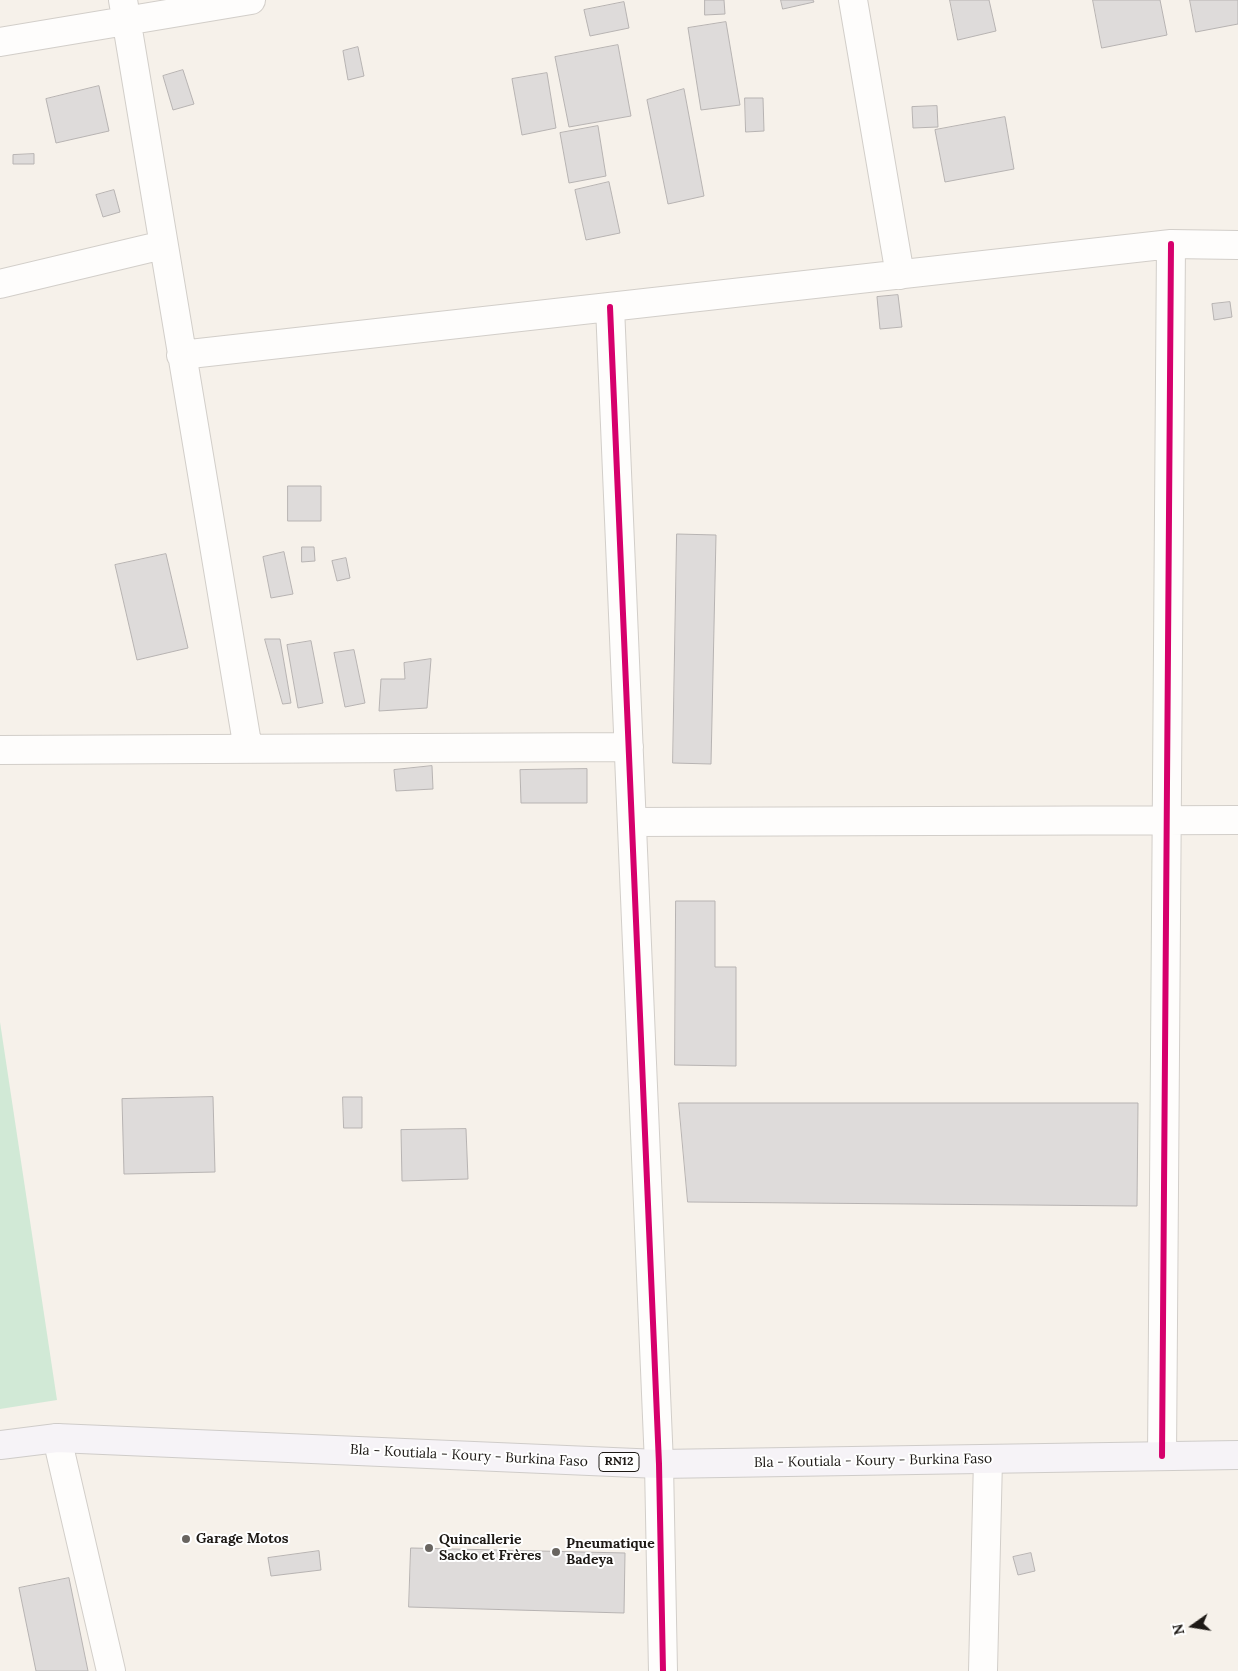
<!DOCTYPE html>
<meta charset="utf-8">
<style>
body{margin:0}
#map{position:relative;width:1238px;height:1671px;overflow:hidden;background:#f6f1ea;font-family:Lora,serif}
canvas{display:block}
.north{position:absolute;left:1168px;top:1601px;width:50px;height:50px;-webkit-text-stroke:4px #fff;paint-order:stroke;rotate:257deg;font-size:14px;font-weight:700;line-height:20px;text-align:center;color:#1d1915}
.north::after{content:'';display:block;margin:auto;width:18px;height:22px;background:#1d1915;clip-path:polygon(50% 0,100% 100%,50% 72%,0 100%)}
</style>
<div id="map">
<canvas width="1238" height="1671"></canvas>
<div class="north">N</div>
</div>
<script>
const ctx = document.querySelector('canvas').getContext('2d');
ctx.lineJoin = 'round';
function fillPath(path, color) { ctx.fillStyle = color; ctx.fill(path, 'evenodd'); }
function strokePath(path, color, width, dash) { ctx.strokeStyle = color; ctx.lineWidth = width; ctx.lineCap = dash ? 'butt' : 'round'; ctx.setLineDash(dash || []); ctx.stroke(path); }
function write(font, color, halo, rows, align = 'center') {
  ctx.font = font + ' Lora,serif'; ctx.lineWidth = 4; ctx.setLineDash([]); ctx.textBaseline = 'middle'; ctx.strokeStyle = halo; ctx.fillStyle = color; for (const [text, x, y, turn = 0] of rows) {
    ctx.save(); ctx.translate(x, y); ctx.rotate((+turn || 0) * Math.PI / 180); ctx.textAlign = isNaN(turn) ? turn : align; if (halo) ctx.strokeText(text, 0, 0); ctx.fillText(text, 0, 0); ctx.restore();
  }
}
fillPath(new Path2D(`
 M0,1022l57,378 -57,9z`), '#d1e9d6');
const building = new Path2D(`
 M705,0h19l1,14 -20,1z
 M781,0h32l1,2 -31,7z
 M950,0h39l7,31 -38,9z
 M1093,0h67l7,35 -65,13z
 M1190,0h48v24l-42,8z
 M624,2l5,26 -39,8 -6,-26z
 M726,22l14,83 -39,5 -13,-82z
 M618,45l13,71 -62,11 -14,-70z
 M358,47l6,29 -16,4 -5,-29z
 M183,70l11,34 -21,6 -10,-34z
 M547,73l9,55 -34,7 -10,-56z
 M99,86l10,45 -53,12 -10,-44z
 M684,89l20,107 -36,8 -21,-104z
 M745,98h18l1,33 -18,1z
 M937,106l1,21 -25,1 -1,-21z
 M1005,117l9,52 -69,13 -10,-52z
 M598,126l8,50 -37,7 -9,-50z
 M34,154v10h-21v-9z
 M609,182l11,51 -34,7 -11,-50z
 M114,190l6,22 -17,5 -7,-22z
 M898,295l4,32 -22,2 -3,-32z
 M1230,302l2,15 -18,3 -2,-16z
 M288,486h33v35h-33z
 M677,534l39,1 -5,229 -38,-1z
 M302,547h12l1,14 -13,1z
 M284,552l9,42 -22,4 -8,-41z
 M166,554l22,94 -51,12 -22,-95z
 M346,558l4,20 -13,3 -5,-20z
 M265,639h15l11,64 -8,1z
 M311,641l12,62 -25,5 -11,-63z
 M354,650l11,53 -20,4 -11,-54z
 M431,659l-4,49 -48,3 2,-32h24l-1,-16z
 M432,766l1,23 -37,2 -2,-21z
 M587,769v34h-66l-1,-33z
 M676,901h39v66h21v99l-61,-1z
 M213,1097l2,75 -91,2 -2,-75z
 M343,1097h19v31h-18z
 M679,1103h459l-1,103 -449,-4z
 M466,1129l2,50 -66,2 -1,-51z
 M411,1548l214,5 -1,60 -215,-6z
 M319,1551l2,19 -50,6 -3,-18z
 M1031,1553l4,18 -17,4 -5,-18z
 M69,1578l19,93h-52l-17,-83z`);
fillPath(building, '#dedbda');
strokePath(building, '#b7b3b2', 1);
const minor = new Path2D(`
 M123,0l125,749
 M853,0l47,275
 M0,42l251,-42
 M0,284l163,-39
 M610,307l49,1157 4,207
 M181,355l990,-111 67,1
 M0,750l629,-3
 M632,822l606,-2
 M57,1438l54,233
 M1162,1456l9,-1212
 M983,1671l5,-212`);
const primary = new Path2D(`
 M0,1445l57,-7 602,26 579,-9`);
strokePath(minor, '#d2cec9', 30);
strokePath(primary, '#cfccc9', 30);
strokePath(minor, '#fefdfc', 28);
strokePath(primary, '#f6f3f7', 28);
strokePath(new Path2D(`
 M610,307l49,1157 4,207
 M1162,1456l9,-1212`), '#d6006c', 6);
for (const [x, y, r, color] of [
 [186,1539,5,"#696560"],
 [429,1548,5,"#696560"],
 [556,1552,5,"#696560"]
]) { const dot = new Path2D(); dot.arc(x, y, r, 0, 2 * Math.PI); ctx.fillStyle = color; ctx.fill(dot); strokePath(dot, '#fff', 2); }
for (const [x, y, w] of [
 [619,1462,40]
]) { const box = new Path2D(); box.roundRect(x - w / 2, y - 9.5, w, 19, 4); ctx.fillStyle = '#fff'; ctx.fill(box); strokePath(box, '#1d1915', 1); }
write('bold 12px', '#1d1915', null, [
 ["RN12",619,1462]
]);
write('14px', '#1d1915', '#fff', [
 ["Bla - Koutiala - Koury - Burkina Faso",469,1456,3],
 ["Bla - Koutiala - Koury - Burkina Faso",873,1461,-1]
]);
write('bold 14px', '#1d1915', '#fff', [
 ["Garage Motos",196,1539],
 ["Quincallerie",439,1540],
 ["Sacko et Frères",439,1556],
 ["Pneumatique",566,1544],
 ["Badeya",566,1560]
], 'left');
</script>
